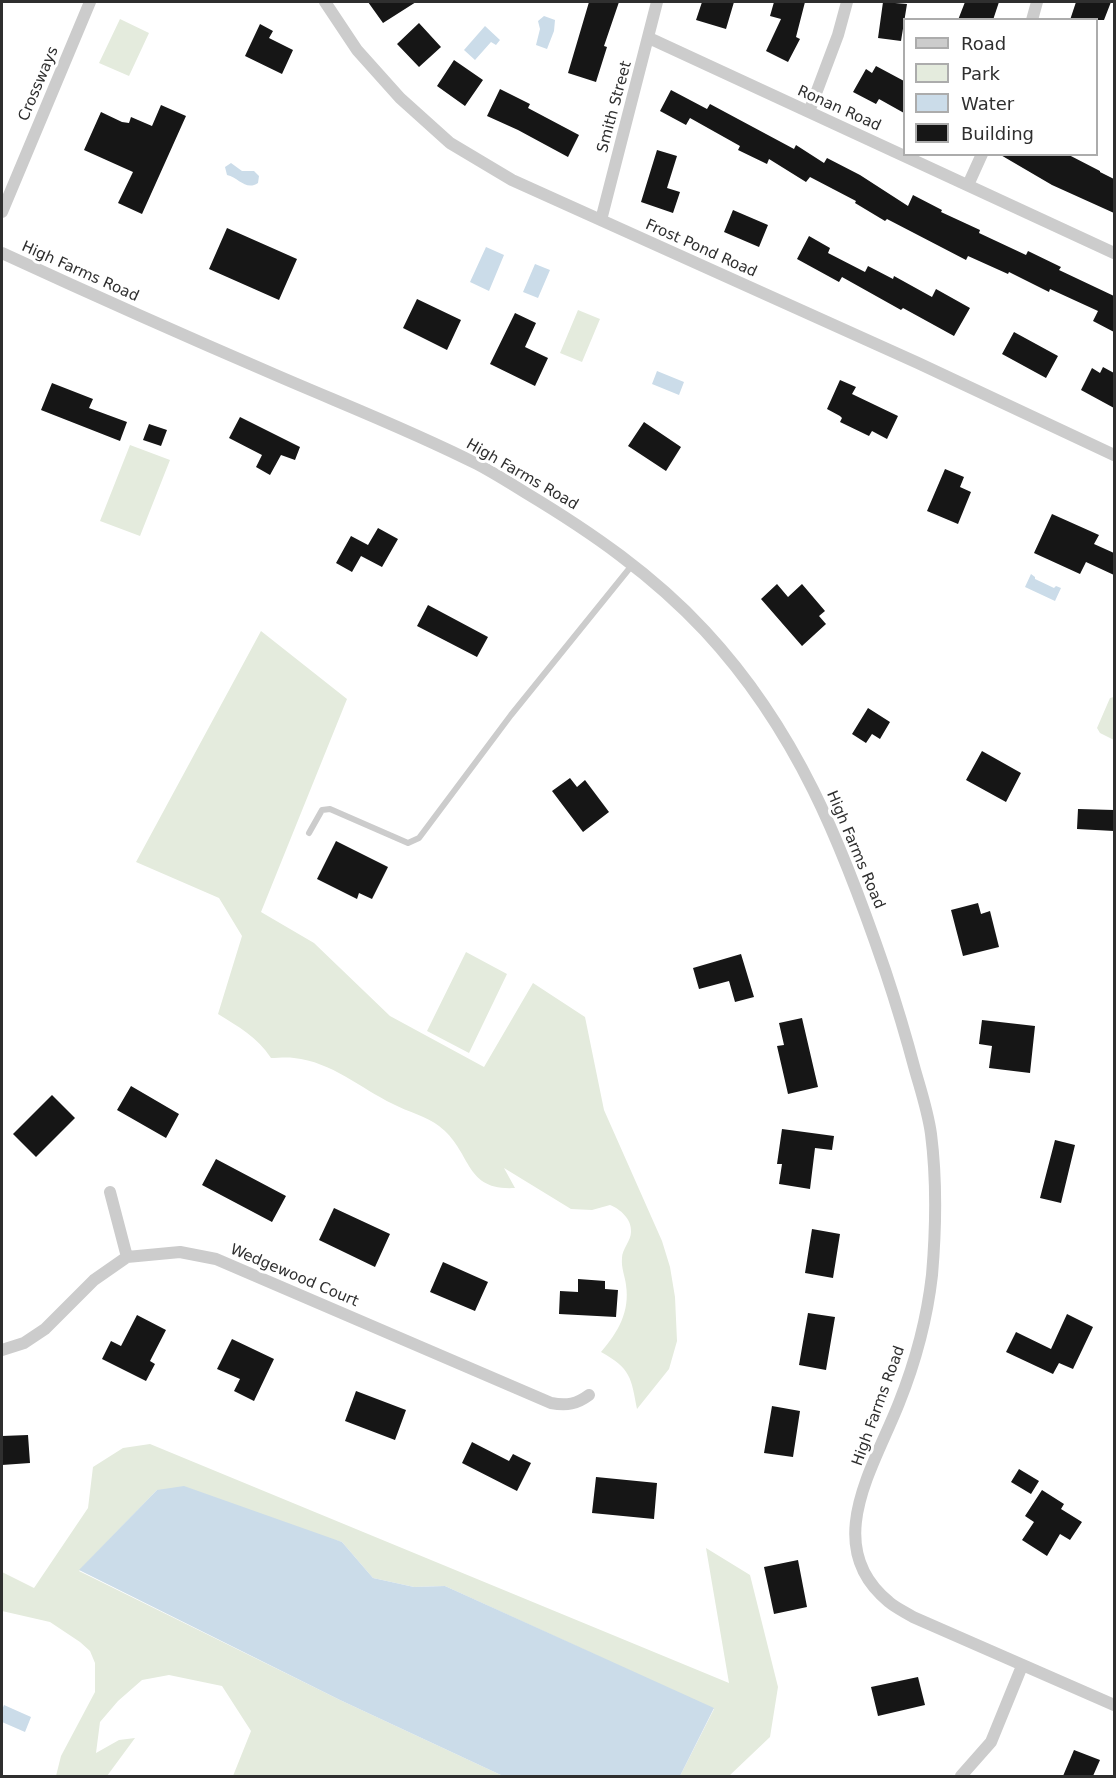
<!DOCTYPE html>
<style>
body{margin:0}
#map{position:relative;width:1116px;height:1778px;overflow:hidden;background:#fff;font-family:"DejaVu Sans",sans-serif}
canvas{display:block}
.frame{position:absolute;inset:0;border:3px solid #2f2f2f;pointer-events:none}
.legend{position:absolute;left:903px;top:18px;width:195px;height:138px;box-sizing:border-box;background:#fff;border:2px solid #acacac;margin:0;padding:8px 10px;list-style:none;font-size:18px;color:#2f2f2f}
.legend li{display:flex;align-items:center;gap:12px;height:30px}
.legend b{width:30px;border:2px solid #acacac}
</style>
<div id="map">
<canvas width="1116" height="1778"></canvas>
<div class="frame"></div>
<ul class="legend">
<li><b style="height:8px;background:#ccc"></b>Road</li>
<li><b style="height:16px;background:#e4ebdd"></b>Park</li>
<li><b style="height:16px;background:#cbdce9"></b>Water</li>
<li><b style="height:16px;background:#161616"></b>Building</li>
</ul>
</div>
<script>
const ctx = document.querySelector('canvas').getContext('2d');
ctx.lineJoin = 'round';
function fillPath(path, color) { ctx.fillStyle = color; ctx.fill(path, 'evenodd'); }
function strokePath(path, color, width, dash) { ctx.strokeStyle = color; ctx.lineWidth = width; ctx.lineCap = dash ? 'butt' : 'round'; ctx.setLineDash(dash || []); ctx.stroke(path); }
function write(font, color, halo, rows, align = 'center') {
  ctx.font = font + ' "DejaVu Sans",sans-serif'; ctx.lineWidth = 6; ctx.setLineDash([]); ctx.textBaseline = 'middle'; ctx.strokeStyle = halo; ctx.fillStyle = color; for (const [text, x, y, turn = 0] of rows) {
    ctx.save(); ctx.translate(x, y); ctx.rotate((+turn || 0) * Math.PI / 180); ctx.textAlign = isNaN(turn) ? turn : align; if (halo) ctx.strokeText(text, 0, 0); ctx.fillText(text, 0, 0); ctx.restore();
  }
}
fillPath(new Path2D(`
 M120,19l29,14 -20,43 -30,-13z
 M578,310l22,9 -18,43 -22,-9z
 M130,445l40,15 -30,76 -40,-15z
 M261,631l86,68 -86,213 53,31 76,73 94,51 49,-84 52,34 19,93 58,131 8,26 5,30 2,44 -8,28 -32,40c-6,-32 -6,-40 -36,-57 17,-20 29,-40 25,-67 -1,-9 -5,-17 -4,-27 0,-9 9,-17 9,-26 1,-13 -11,-23 -21,-27l-18,5 -21,-1 -67,-41 11,20c-52,3 -42,-36 -76,-62 -13,-10 -31,-14 -46,-22 -33,-16 -61,-42 -99,-46 -8,-1 -16,0 -23,0 -14,-21 -32,-31 -53,-44l24,-78 -23,-38 -83,-36z
 M1114,697v43l-14,-7 -3,-5 13,-30z
 M466,952l41,22 -38,79 -42,-22z
 M150,1444l579,239 -23,-135 44,27 28,112 -8,50 -41,39h-49l34,-67 -269,-123 -31,1 -41,-9 -31,-36 -185,-52 -78,81 261,129 163,76h-270l18,-45 -29,-45 -53,-11 -27,5 -24,21 -18,21 -4,31 23,-13 16,-2 -28,38h-51l5,-20 34,-64v-29l-5,-12 -10,-9 -30,-20 -48,-11v-39l32,16 54,-80 5,-41 30,-19z`), '#e4ebdd');
fillPath(new Path2D(`
 M544,16l11,4 -1,11 -7,18 -11,-4 4,-16 -2,-8z
 M485,26l15,14 -4,5 -5,-3 -16,18 -11,-10z
 M231,163l11,8h12l5,5 -1,7c-12,8 -19,-5 -31,-8l-2,-8z
 M486,247l18,8 -15,36 -19,-9z
 M535,264l15,6 -12,28 -15,-6z
 M657,371l27,11 -5,13 -27,-11z
 M1031,574l4,3v2l19,9 2,-2 5,2 -6,13 -30,-14z
 M184,1486l158,56 31,36 41,9 31,-1 269,122 -34,68h-177l-163,-76 -261,-130 78,-80z
 M4,1705l27,12 -6,15 -23,-10v-12z`), '#cbdce9');
fillPath(new Path2D(`
 M368,2h48l-33,21z
 M589,2h30l-15,44 3,1 -11,35 -28,-9z
 M702,2h32l-8,27 -30,-9z
 M774,2h31l-9,35 4,2 -12,23 -22,-11 15,-32 -11,-3z
 M883,2l24,2 -6,37 -23,-3z
 M965,2h34l-6,18h-35z
 M1076,2h35l-7,18h-34z
 M419,23l22,24 -22,20 -22,-23z
 M260,24l13,7 -4,7 24,12 -11,24 -37,-18z
 M454,60l29,20 -18,26 -28,-20z
 M876,66l28,15v32l-25,-14 -3,5 -23,-12 13,-23 6,4z
 M500,89l30,15 -2,4 51,27 -11,22 -50,-27 -31,-14z
 M671,90l36,19 3,-5 84,45 2,-4 28,18 3,-5 33,17 48,31 5,-11 29,15 -1,2 39,18 -1,3 47,22 2,-4 33,16 -2,3 55,26v36l-21,-11 5,-10 -48,-22 -1,3 -40,-20 -1,2 -40,-18 -2,4 -79,-41 -2,2 -30,-18 1,-2 -46,-24 -4,5 -37,-23 -2,5 -29,-14 2,-4 -50,-28 -4,7 -26,-14z
 M161,105l25,11 -44,98 -24,-11 15,-31 -49,-22 17,-38 21,10 7,1 2,-6 21,9z
 M657,150l20,6 -10,32 13,4 -7,21 -32,-11z
 M999,154h68l33,17v1l14,7v34l-62,-28z
 M733,210l35,15 -9,22 -35,-15z
 M227,228l70,31 -18,41 -70,-31z
 M809,236l21,12 -2,5 37,19 3,-6 25,13 1,-3 38,21 4,-8 34,19 -16,28 -51,-28 -2,2 -59,-33 -3,5 -42,-23z
 M417,299l44,21 -14,30 -44,-22z
 M515,313l21,10 -11,24 23,11 -13,28 -45,-22z
 M1014,332l44,24 -12,22 -44,-24z
 M1103,367l11,6v35l-33,-18 11,-22 8,5z
 M840,380l16,7 -4,7 46,22 -11,23 -15,-8 -3,5 -29,-14 2,-4 -2,-2 -13,-7z
 M52,383l41,16 -4,9 38,14 -7,19 -79,-31z
 M240,417l60,30 -5,13 -14,-5 -11,20 -14,-8 6,-12 -33,-17z
 M644,422l37,25 -15,24 -38,-25z
 M149,424l18,6 -6,16 -18,-6z
 M945,469l19,8 -4,10 11,5 -13,32 -31,-13z
 M1052,514l47,21 -5,9 20,9v22l-28,-13 -6,12 -46,-21z
 M378,528l20,11 -16,28 -21,-11 -9,16 -16,-9 15,-27 17,9z
 M777,584l11,13 14,-13 23,27 -6,5 7,8 -24,22 -41,-47z
 M428,605l60,32 -11,20 -60,-31z
 M868,708l22,14 -10,17 -8,-5 -6,9 -14,-9z
 M982,751l39,22 -15,29 -40,-22z
 M570,778l7,9 8,-7 24,32 -26,20 -31,-41z
 M1078,809l36,1v21l-37,-2z
 M336,841l52,26 -16,32 -13,-6 -2,6 -40,-20z
 M978,903l3,11 9,-3 9,36 -36,9 -12,-46z
 M741,954l13,43 -19,5 -6,-21 -30,8 -6,-21z
 M802,1018l16,69 -30,7 -11,-48 7,-1 -5,-22z
 M982,1020l53,6 -5,47 -41,-5 3,-22 -13,-2z
 M131,1086l48,28 -13,24 -49,-28z
 M52,1095l23,23 -39,39 -23,-23z
 M782,1129l52,7 -2,14 -17,-2 -5,41 -31,-5 3,-20h-5z
 M1055,1140l20,5 -14,58 -21,-5z
 M216,1159l70,37 -14,26 -70,-37z
 M334,1208l56,26 -15,33 -56,-27z
 M812,1229l28,5 -7,44 -28,-5z
 M443,1262l45,20 -13,29 -45,-19z
 M578,1279l27,2v8l13,1 -2,27 -57,-3 1,-23 18,1z
 M808,1313l27,4 -9,53 -27,-5z
 M1067,1314l26,13 -20,42 -14,-6 -6,11 -47,-22 10,-20 35,17z
 M137,1315l29,15 -16,31 5,3 -9,17 -44,-22 9,-18 10,5z
 M232,1339l42,20 -20,42 -20,-10 6,-12 -23,-10z
 M356,1391l50,19 -11,30 -50,-19z
 M772,1406l28,5 -7,46 -29,-4z
 M28,1435l2,28 -28,2v-29z
 M472,1442l37,19 4,-7 18,9 -14,28 -55,-28z
 M1019,1469l20,12 -8,13 -20,-12z
 M596,1477l61,6 -3,36 -62,-6z
 M1042,1490l22,14 -3,5 21,13 -12,18 -10,-6 -13,22 -25,-16 12,-18 -9,-6z
 M798,1560l9,47 -33,7 -10,-47z
 M918,1677l7,28 -47,11 -7,-29z
 M1074,1750l26,10 -7,16h-30z`), '#161616');
strokePath(new Path2D(`
 M309,833l13,-23 8,-1 78,34 11,-5 92,-123 122,-151`), '#ccc', 6);
strokePath(new Path2D(`
 M325,2l32,48 43,48 50,45 62,37 406,183 196,92
 M1032,20l5,-18
 M649,38l465,215
 M809,112l29,-77 9,-33
 M968,185l14,-31
 M2,212l88,-210
 M601,220l56,-218
 M2,253c91,42 183,83 276,123 67,29 134,55 199,88 17,9 33,19 49,29 65,39 127,82 179,138 92,99 137,213 180,339 11,33 21,66 30,100 6,21 13,42 16,64 6,47 5,94 1,141 -5,44 -17,88 -33,128 -25,64 -79,143 -10,199 7,6 16,10 24,15l201,88
 M110,1192l17,65
 M2,1350l22,-7 21,-14 49,-49 33,-23 53,-5 36,7 335,144c16,3 26,1 38,-8
 M961,1776l30,-34 31,-76`), '#ccc', 12);
write('15px', '#2f2f2f', '#fff', [
 ["Crossways",39,84,-67],
 ["Smith Street",615,107,-75],
 ["Ronan Road",839,109,24],
 ["Frost Pond Road",701,249,24],
 ["High Farms Road",80,272,24],
 ["High Farms Road",522,475,30],
 ["High Farms Road",855,850,67],
 ["Wedgewood Court",294,1276,23],
 ["High Farms Road",879,1406,-70]
]);
</script>
